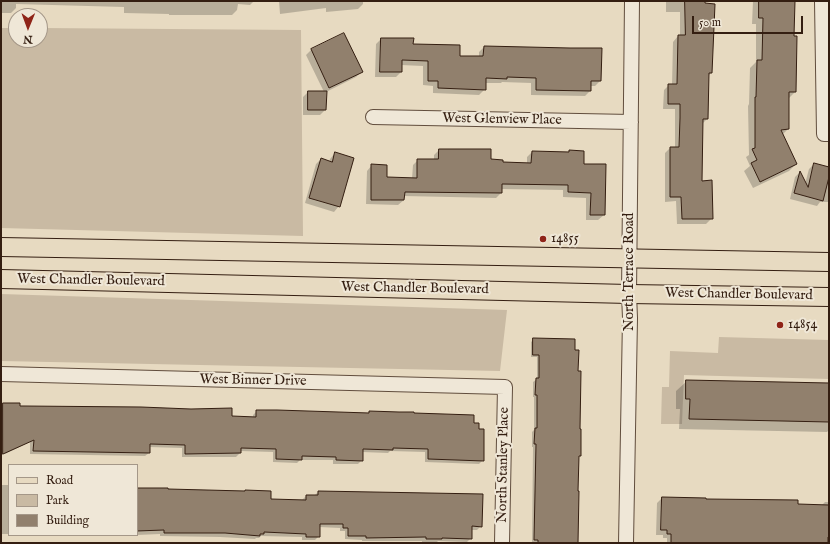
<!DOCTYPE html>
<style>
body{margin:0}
#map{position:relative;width:830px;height:544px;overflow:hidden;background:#e7dac1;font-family:"IM FELL English",serif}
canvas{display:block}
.frame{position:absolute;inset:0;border:2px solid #341e11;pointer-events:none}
.legend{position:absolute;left:8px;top:464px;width:130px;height:72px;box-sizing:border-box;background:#efe7d7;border:1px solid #a49788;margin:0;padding:5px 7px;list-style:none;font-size:12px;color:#341e11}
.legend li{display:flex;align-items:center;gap:8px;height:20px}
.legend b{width:20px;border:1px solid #a49788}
.north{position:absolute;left:8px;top:8px;width:40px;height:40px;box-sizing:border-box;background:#efe7d7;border:1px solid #a49788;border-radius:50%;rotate:181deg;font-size:11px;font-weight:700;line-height:16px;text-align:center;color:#341e11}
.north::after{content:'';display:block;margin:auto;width:14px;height:18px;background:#8f2418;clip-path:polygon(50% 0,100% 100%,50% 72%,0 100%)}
.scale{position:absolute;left:692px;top:16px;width:111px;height:18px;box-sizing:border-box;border:2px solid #341e11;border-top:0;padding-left:5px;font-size:12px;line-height:14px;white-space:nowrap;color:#341e11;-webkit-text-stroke:3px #efe7d7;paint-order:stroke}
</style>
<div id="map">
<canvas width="830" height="544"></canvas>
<div class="frame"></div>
<ul class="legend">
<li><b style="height:5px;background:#e7dac1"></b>Road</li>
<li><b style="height:11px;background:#c9baa3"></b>Park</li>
<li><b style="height:11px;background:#91806d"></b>Building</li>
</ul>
<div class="north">N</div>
<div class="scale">50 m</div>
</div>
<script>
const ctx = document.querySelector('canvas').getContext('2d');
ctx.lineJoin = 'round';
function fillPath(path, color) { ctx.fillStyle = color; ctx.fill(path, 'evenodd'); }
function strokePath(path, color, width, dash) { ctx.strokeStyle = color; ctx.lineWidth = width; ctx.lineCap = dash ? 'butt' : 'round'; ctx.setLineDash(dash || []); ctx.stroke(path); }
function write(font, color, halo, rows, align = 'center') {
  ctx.font = font + ' "IM FELL English",serif'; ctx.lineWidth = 4; ctx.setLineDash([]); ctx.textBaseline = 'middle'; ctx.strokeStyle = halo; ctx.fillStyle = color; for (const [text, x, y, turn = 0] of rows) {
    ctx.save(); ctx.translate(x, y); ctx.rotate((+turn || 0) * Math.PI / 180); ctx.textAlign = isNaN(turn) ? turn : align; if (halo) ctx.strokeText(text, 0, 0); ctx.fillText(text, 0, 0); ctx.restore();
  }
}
fillPath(new Path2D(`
 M1,28h15v12h24v-12l261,2 2,206 -302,-8z
 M1,294l506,16 -7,61 -499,-10z
 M719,337l110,3v39l-145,-4 -2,49h-21l1,-37h7l1,-36 48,2z`), '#c9baa3');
fillPath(new Path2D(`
 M1,1h253l-4,4 -12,-1 -1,6 -5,5h-63v-1l-45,-1v-6l-108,-3v4l-5,5h-10z
 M279,1h84v3l-5,5 -32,3v-4l-46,6z
 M666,1h38l7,72 -3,3 -1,43 -5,5 -1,58 11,36 -6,6h-29l-1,-23 -11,1v-49l5,-5h5v-39h-12l1,-19 5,-5h3l1,-43 5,-6h2v-24h-14z
 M753,1h41l-1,36 2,55 -7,7v30l-6,6 14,29 -7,7 -36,17 -9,-17 6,-5 -4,-9 3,-2 -1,-49 1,-2 1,-36 6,-6v-38h-4z
 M344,35l17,37 -5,5 -30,15 -1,18 -5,5h-17v-18l5,-5h16l-18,-37 5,-5z
 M381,39l31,6 47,12h20v-5l5,-5 117,2 -1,32 -5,5h-5v5l-5,5 -54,-1v-12l-29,-1 -1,1h-16v6l-6,6 -46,-2v-7l-10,-1v-19l-22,-1v7l-5,5h-21l1,-33z
 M439,150l63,13 25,1v-7l5,-5 36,1 1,-2 14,14 21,50 -6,5h-12v-22l-23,-1v-7l-62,-1v4l-5,5 -92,-2v4l-6,5 -32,-1 1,-33 5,-6 14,13 26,1 1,-14 5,-5h16v-5z
 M335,153l4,53 -5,6 -29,-9 11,-39 5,-5 8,3 1,-3z
 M814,164l15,4v34h-9l-3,4 -27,-7 5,-22 5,-5 5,12 4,-15z
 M534,339l45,91 1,25 -2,3 -1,85h-45l1,-96h-1v-15l2,-2v-33h-1v-15l4,-3v-22h-6v-15z
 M687,381l142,3v46l-2,2 -148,-3 1,-20h-4v-18z
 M4,404l15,2 212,11 22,1v-3l4,-4 111,3 1,-2 104,12 10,36 -4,4 -54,-2v-10l-35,-1 -2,2 -26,-1v8l-4,4h-25v-4h-33l-3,3 -24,-1v-10l-33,-1v2l-4,4h-54v-9l-33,-1v6l-4,3 -115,-2v-12l-25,12h-4v-49z
 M1,485h8v49h-8z
 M137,489l133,11 32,1v-1l4,-4h8l4,-4 163,34 -4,4h-6v8l-4,4 -29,-1 -1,1h-15v-1h-60v-1l-17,-1v-8h-5v-3l-21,-1v9l-4,4h-13v-3l-41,-1 -2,2h-3l-1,1 -35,-2 -60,-1v-2l-23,1z
 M662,498l135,7 24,1 4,-4h4v41h-162v-5h-4v-3h-7l1,-32z
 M116,535h19l-1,1h-14v-1z`), '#0003');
const building = new Path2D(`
 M685,1h20v2l10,1 -3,69h-3l-1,46h-5l-1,62 10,-1 1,39h-31l-1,-22h-11v-50h9l1,-29v-14h-12v-20h9l1,-49h7z
 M759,1h36l-1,35h3l-1,56h-7v37l-8,1 16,34 -37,18 -9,-19 6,-3 -5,-11 3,-1v-51h1l1,-37h5l1,-42h-4z
 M344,33l19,39 -34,16 -18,-39z
 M381,38h33l-1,6 47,1v11h23l1,-10 86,2h32l-1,33h-10v10l-55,-1v-12l-29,-1v2l-21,-1v12l-48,-2v-7h-10v-20l-26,-1v12h-22z
 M308,91h19l-1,19h-18z
 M439,149h52v10l12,1v2l28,1 1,-12 37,1v-2l15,1v13h22l-1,51h-15l1,-22 -23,-1v-7l-66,-1v9l-97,-1 -1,8h-33v-36l16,1v12l30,1v-19h21z
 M335,152l19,6 -14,49 -31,-9 12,-40 11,4z
 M814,163l15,4v10l-6,24 -29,-8 6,-22 8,16z
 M533,338l42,1v11h4l-1,21h3l-1,58h1v27h-2l-1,35h1l-1,52h-40v-3h-4l2,-96h-2l1,-16h2v-33h-2l1,-17h3v-23h-6z
 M686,380l143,3v39l-140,-3 1,-20h-4z
 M3,403h17v3h4l117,1 50,2 41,-1v8l24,1v-7h21l92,3v-2l30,1h15v1l60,2v8h5v6h5v32l-56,-2v-10l-35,-1v2l-30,-1v12l-27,-1v-3l-34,-1v4l-26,-1v-10l-35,-1v5l-56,1v-9l-35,-1v9l-117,-2 1,-11 -31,14z
 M137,488h31v1l77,2v-1l26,1v8l35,1v-5h12v-4l165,3 -1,33 -10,-1v13l-30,-1v1h-16v-2l-60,1v-2h-18v-8h-5v-4h-23v13h-14v-3l-42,-2v2h-4v2l-35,-3h-61v-3l-27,1z
 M662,497l44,1v1l92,1v4l31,1v32h-1v6h-157v-9h-4v-4h-6z`);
fillPath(building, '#91806d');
strokePath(building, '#341e11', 1);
const minor = new Path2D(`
 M822,1l2,133h5
 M373,117l258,5
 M1,374l504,13 -3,156
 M626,543l4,-225 -1,-24 3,-293`);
const major = new Path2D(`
 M1,247l828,15
 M1,279l628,15 200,3`);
strokePath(minor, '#614d3d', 16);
strokePath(major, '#341e11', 20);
strokePath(minor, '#efe7d7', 14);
strokePath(major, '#e7dac1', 18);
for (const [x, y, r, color] of [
 [543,239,4,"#8f2418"],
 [780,325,4,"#8f2418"]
]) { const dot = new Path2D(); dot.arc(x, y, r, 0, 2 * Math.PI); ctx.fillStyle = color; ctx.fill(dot); strokePath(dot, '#efe7d7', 1.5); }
write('14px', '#341e11', '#efe7d7', [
 ["West Glenview Place",502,120,1],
 ["North Terrace Road",630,272,-90],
 ["West Chandler Boulevard",91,281,1],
 ["West Chandler Boulevard",415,289,1],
 ["West Chandler Boulevard",739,295,1],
 ["West Binner Drive",253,381,1],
 ["North Stanley Place",504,465,-89]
]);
write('14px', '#341e11', '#efe7d7', [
 ["14855",551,239],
 ["14854",788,325]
], 'left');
</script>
